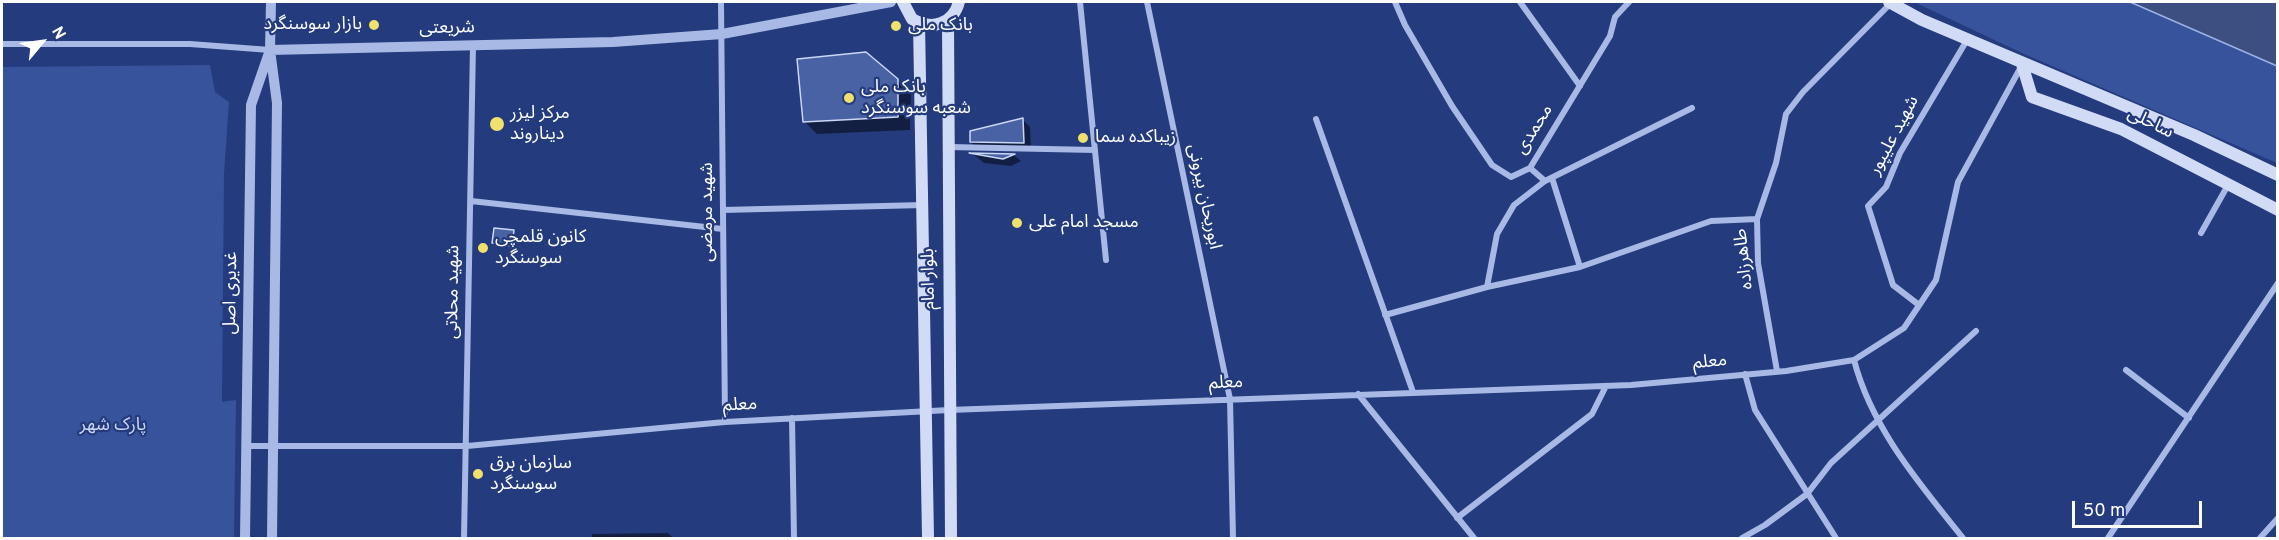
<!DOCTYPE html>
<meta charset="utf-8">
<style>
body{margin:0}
#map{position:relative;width:2279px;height:540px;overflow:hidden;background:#243b7d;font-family:Overpass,sans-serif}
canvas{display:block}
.frame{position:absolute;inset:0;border:3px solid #fff;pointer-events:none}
.north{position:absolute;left:12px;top:12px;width:60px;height:60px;-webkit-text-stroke:4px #243b7d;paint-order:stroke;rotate:61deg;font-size:16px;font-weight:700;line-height:24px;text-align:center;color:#fff}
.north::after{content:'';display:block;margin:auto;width:21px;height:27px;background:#fff;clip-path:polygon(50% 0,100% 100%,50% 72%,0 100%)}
.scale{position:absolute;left:2072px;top:501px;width:130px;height:27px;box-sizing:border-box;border:3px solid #fff;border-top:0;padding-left:8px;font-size:18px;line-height:21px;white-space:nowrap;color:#fff;-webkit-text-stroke:4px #243b7d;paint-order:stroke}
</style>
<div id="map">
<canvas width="2279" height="540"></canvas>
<div class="frame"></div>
<div class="north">N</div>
<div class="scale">50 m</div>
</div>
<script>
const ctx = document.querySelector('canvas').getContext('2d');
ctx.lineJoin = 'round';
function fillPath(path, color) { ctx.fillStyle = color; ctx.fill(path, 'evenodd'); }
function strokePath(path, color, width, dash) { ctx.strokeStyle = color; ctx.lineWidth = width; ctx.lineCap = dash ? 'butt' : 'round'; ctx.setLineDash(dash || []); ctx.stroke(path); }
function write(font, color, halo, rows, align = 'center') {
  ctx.font = font + ' Overpass,"Noto Sans Arabic",sans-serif'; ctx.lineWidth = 4.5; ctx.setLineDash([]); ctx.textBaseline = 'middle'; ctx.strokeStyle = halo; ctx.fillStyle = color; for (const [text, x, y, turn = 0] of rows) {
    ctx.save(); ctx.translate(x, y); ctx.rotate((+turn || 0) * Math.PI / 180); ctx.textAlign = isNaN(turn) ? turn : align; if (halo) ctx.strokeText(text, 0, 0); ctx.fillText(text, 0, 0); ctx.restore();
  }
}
fillPath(new Path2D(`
 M1914,2h216l147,64v97l-253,-109z
 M210,65l5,27 14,10 -5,72 -2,228 14,-2 -2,138h-232v-471z`), '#37539b');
const water = new Path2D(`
 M2130,2h147v64z`);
fillPath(water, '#3d4f80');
strokePath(water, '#9cb2e7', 1.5);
fillPath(new Path2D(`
 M897,80l14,13 -1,37 -93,4 -13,-13z
 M1022,119l8,8 1,23 -53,-1 -7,-7z
 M973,154l41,1 7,6 -10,5 -27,-3z
 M513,231l1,16 -20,-5z
 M668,533l5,5h-81v-4z`), '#0007');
const building = new Path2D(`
 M866,52l32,27v38l-95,5 -6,-63z
 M1023,118l1,25 -54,-1v-11z
 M969,153l46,1 -12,5z
 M494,228l20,2 -2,16 -20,-3z`);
fillPath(building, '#4862a4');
strokePath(building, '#cbd7f5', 1.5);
strokePath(new Path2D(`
 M721,2l4,420
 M1080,2l26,258
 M1147,2l83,397 3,139
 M1395,2l10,23 47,81 40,59 19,12 19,-9 80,-132 5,-19 14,-15
 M1520,2l60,84
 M2,44h188l80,6
 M1316,119l97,273
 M949,147l146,3
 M1530,168l15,13 147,-73
 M1552,178l28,89
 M471,201l252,28
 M723,210l200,-5
 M1757,219l19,-56 10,-49 17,-22 88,-89
 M2201,233l27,-48
 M1487,287l93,-20 131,-46 46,-2 1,44 19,108
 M1919,305l-26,-20 -25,-79 18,-19 14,-34 67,-113
 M1385,315l102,-28 10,-53 17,-29 31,-24
 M1854,360c18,69 66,124 109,178
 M2126,370l63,48
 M1745,374l10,36 81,128
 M1358,394l116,144
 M792,418l2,120
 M246,446h221l258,-24 224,-12 682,-25 155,-14 68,-11 50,-32 32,-48 22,-98 64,-117
 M1457,518l135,-104 14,-28
 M464,538l9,-493
 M1742,538l23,-13 42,-31 24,-31 145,-132
 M2108,538l170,-255
 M2260,538l18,-20`), '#a8b9e6', 6);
strokePath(new Path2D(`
 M271,2l-1,48 7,53 -5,435
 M270,50l343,-8 109,-8 169,-32
 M245,538l6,-433 18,-52`), '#a8b9e6', 10);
strokePath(new Path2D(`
 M903,2l9,17c20,12 41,5 47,-17
 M1889,2l33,18 272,115 84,40
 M948,20l3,518
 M919,23l9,515
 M2022,64l10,33 89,32 157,81`), '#d2dbf5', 12);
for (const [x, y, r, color] of [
 [374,25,6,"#f0e16c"],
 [896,26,6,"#f0e16c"],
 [849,98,6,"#f0e16c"],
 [497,124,8,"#f0e16c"],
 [1083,138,6,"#f0e16c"],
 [1017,223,6,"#f0e16c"],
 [483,248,6,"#f0e16c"],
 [478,474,6,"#f0e16c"]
]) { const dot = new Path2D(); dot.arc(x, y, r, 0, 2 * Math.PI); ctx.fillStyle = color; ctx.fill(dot); strokePath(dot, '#243b7d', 2); }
write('18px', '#fff', '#243b7d', [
 ["بازار سوسنگرد",362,25,"right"],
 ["بانک ملی",908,26],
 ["بانک ملی",861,88],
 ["شعبه سوسنگرد",861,109],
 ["مرکز لیزر",510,114],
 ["دیناروند",510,135],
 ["زیباکده سما",1095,138],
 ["مسجد امام علی",1029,223],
 ["کانون قلمچی",495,238],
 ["سوسنگرد",495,259],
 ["سازمان برق",490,464],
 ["سوسنگرد",490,485]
], 'left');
write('18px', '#fff', '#243b7d', [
 ["شریعتی",447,29,-1],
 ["ساحلی",2150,124,26],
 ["محمدی",1535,130,-58],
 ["شهید علیپور",1895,136,-62],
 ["ابوریحان بیرونی",1203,197,78],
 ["شهید مرمضی",708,212,-90],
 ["طاهرزاده",1745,259,-96],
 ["بلوار امام",930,279,-91],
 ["شهید محلاتی",454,292,-89],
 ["غدیری اصل",232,293,-89],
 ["معلم",1710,363,-5],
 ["معلم",1226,384,-2],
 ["معلم",740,406,-3]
]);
write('18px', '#cbd7f5', '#243b7d', [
 ["پارک شهر",113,426]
]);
</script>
